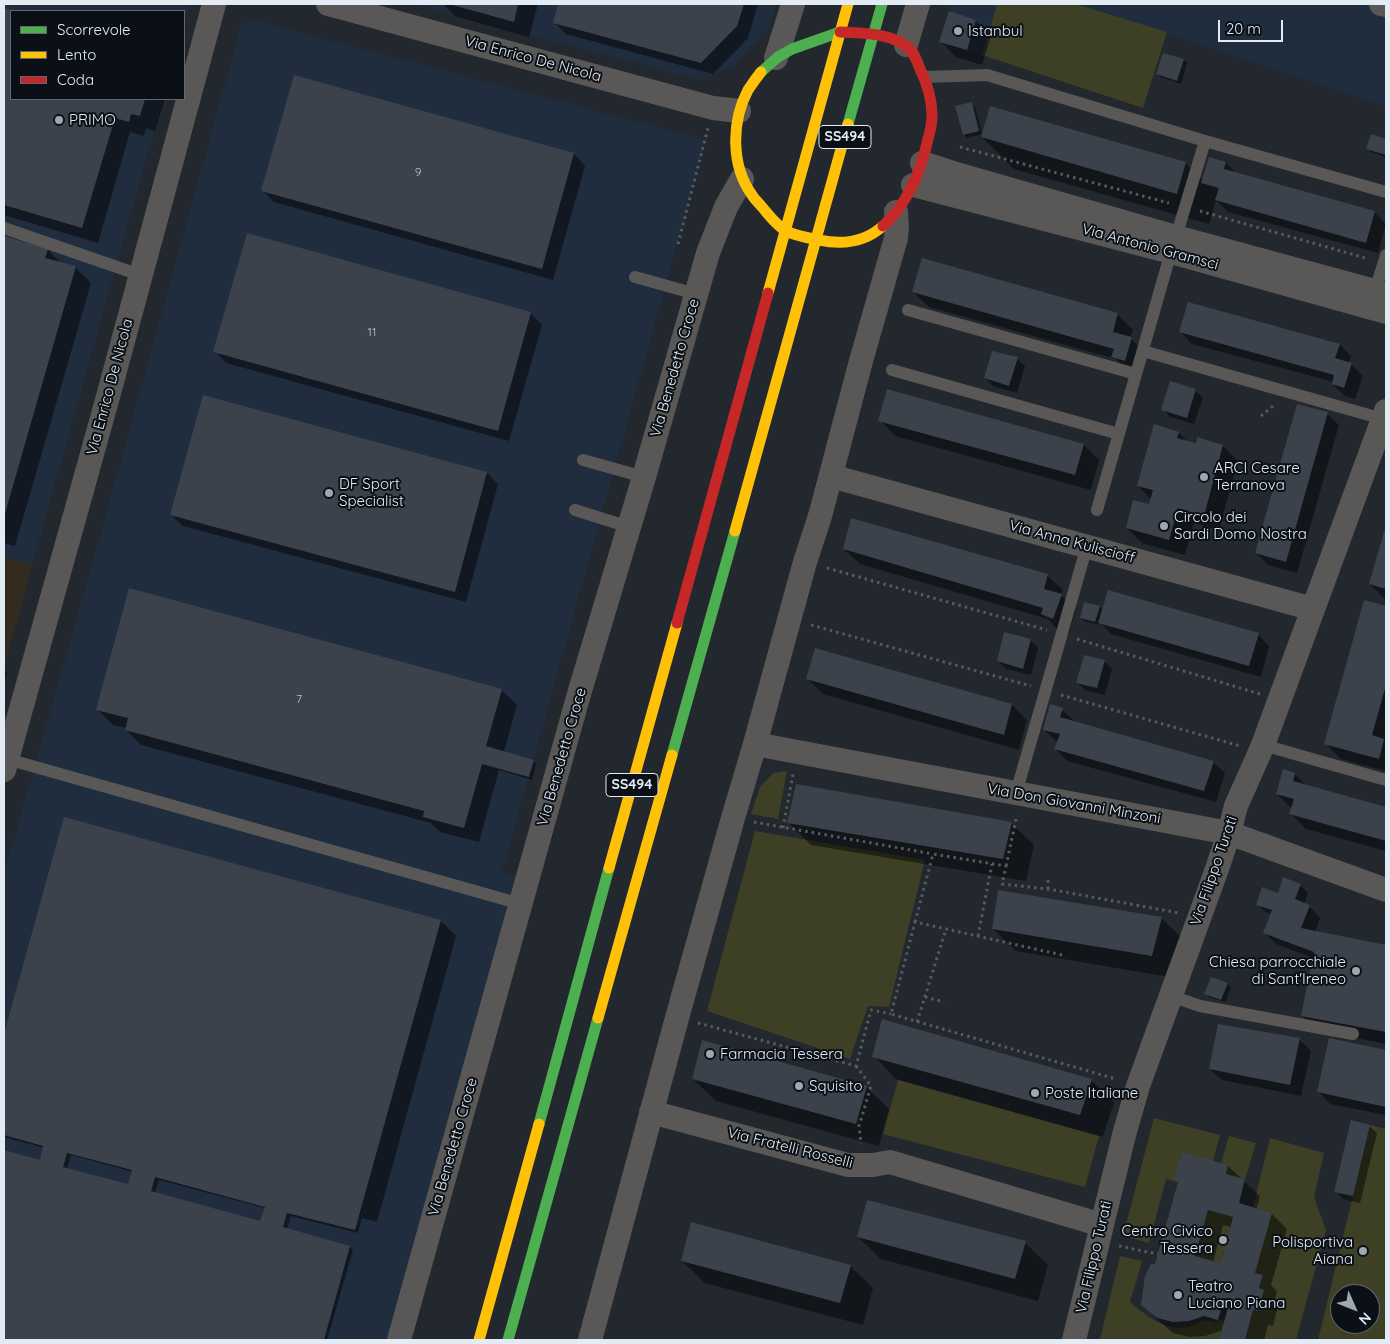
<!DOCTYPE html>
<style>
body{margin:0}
#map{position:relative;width:1390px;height:1344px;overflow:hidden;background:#23282f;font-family:Quicksand,sans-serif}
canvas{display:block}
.frame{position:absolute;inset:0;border:5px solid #e3ebf4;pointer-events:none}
.legend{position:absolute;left:10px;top:10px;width:175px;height:90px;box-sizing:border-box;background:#0b1016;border:1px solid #61686f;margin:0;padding:6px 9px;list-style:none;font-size:15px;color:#e3ebf4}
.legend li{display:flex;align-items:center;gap:10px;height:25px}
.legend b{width:25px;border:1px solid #61686f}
.north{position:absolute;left:1330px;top:1284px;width:50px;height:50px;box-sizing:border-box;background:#0b1016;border:1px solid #61686f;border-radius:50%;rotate:134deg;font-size:14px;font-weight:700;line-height:20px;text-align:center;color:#e3ebf4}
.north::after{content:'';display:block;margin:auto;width:18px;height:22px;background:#a0a7af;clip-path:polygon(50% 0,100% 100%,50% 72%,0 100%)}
.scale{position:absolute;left:1218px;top:20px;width:65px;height:22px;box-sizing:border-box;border:2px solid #e3ebf4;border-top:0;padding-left:6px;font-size:15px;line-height:18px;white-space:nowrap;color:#e3ebf4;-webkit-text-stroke:4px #0b1016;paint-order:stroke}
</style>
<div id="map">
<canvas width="1390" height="1344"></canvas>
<div class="frame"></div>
<ul class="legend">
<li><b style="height:6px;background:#4caf50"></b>Scorrevole</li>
<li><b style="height:6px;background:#ffc107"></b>Lento</li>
<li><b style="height:6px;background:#c62828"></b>Coda</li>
</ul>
<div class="north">N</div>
<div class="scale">20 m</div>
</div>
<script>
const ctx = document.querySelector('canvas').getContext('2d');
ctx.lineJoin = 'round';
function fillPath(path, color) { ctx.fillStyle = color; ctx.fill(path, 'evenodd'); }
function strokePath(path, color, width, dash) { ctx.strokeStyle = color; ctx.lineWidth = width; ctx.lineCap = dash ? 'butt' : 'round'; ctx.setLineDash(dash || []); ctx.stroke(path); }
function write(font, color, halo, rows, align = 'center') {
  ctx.font = font + ' Quicksand,sans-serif'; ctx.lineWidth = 4; ctx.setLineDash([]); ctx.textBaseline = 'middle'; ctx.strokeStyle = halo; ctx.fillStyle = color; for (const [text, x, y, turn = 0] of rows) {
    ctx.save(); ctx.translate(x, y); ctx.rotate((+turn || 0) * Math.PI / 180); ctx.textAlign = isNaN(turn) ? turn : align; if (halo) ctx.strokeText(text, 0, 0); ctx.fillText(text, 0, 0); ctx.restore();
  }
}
fillPath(new Path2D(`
 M4,4h186l-6,20v-13h-173v88h152l-131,466 -28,-8z
 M414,4h362l-7,23 -35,38 -34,15z
 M951,4h46l-15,51 -43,-13z
 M1076,4h310v102l-220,-72 1,-2z
 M253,20l453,120 -204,732 19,5 -130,463h-387v-466l97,-341 140,-507z`), '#202d3e');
fillPath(new Path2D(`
 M4,557l28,8 -28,104z`), '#342b1f');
fillPath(new Path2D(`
 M997,4h79l91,28 -24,76 -161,-53z
 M787,771l-9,48 -27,-5 9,-27 13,-14z
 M755,831l170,29 -36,147 -21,-1 -18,53 -143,-48z
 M898,1080l201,56 -14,51 -202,-53z
 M1154,1118l66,17 -7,26 -39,20 -8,-2 -17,64 -26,-7z
 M1370,1125l16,4v211h-68zM1340,1294h30v30h-30z
 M1229,1136l27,7 -11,36 -19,-5 2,-9 -7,-2z
 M1270,1138l54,15 -10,44 12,33 -30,110h-51l8,-30 5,1 5,-21 -4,-2 4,-13 -8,-2 17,-60 -19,-6z
 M1208,1210l25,7 -12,46 -26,-7z
 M1120,1256l22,5 -12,41c22,19 45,36 74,18l13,3 1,-3 7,1 -6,19h-114l-5,-1z`), '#3d4025');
fillPath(new Path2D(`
 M443,4h95l-9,33 -74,-21z
 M559,4h199l-10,34 -35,36 -147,-40 -12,-12z
 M4,9l7,3v87h154l-10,32 -9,-3 -2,8 -14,-4 -32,111 -94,-28z
 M976,21l15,15 -9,29 -26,-8 -15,-15z
 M1164,54l20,6 3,3 -6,21 -20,-7 -4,-3z
 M295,76l279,78 11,12 -32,114 -279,-78 -11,-11z
 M971,103l4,4 7,27 -15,4 -3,-4z
 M1372,136l14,4v17l-15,-5 -3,-3z
 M982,137l203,26 18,18 6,-22 17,4 11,11 137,38 12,12 -8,29 -150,-41 -12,-12 -7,24 -195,-55z
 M4,238l44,12 13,13 15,5 15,15 -76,263 -11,-3z
 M913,292l204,22 16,16 -3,8 16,16 -18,18 -12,-13 -187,-52z
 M1189,304l151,41 11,11 -3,8h3l12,12 -8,23 -10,-3 -12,-12 1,-2 -142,-38 -11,-12z
 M530,313l12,12 -33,116 -283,-78 -11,-12z
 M1017,359l8,7 -8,27 -24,-7 -8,-8z
 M1195,390l8,8 -9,26 -24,-7 -7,-8z
 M1327,414l12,11 -42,148 -29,-8 -12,-12z
 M880,420l204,25 15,15 -8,30 -196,-54z
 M1179,433l9,9 35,4 15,15 -19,69 -25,-7 -9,32 -43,-12 -15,-15 23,-22 1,-7 -13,-13z
 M487,473l11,11 -32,118 -283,-76 -12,-11z
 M1386,527v73l-16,-16z
 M844,549l203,26 16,15 -2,5 15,15 -7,23 -12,-4 -9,-10 -188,-55z
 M1365,602l21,6v163l-45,-12 -16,-16z
 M1085,604l15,3 3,3 155,24 11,12 -8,31 -150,-43 -11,-12 -1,3 -15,-4 -3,-3z
 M1030,640l8,8 -7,27 -25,-6 -8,-8z
 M816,650l196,55 15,15 -8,30 -196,-56 -15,-15z
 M1084,656l21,6 7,7 -7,26 -20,-5 -8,-8z
 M4,670l3,2 -3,12z
 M501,690l16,15 -13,47 29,9 3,3 -4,16 -33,-10 -20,72 -39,-10 -9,-9 -290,-78 -15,-15v-2l-13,-3 -16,-16z
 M1062,710l12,11 139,41 12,11 -9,29 -149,-41 -11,-12 2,-7 -2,-1 -12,-11z
 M1295,774l13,13 78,21v43l-80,-22 -15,-15 1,-5 -15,-15z
 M65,818l376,103 15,15 -79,286 -15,-4 -4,15 -67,-17 -4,13 62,18 4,3 -26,90h-323v-188l36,10 4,-14 -40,-11v-99zM71,1155l62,17 -4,14 -62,-17zM159,1180l106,28 -4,15 -106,-30z
 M789,823h222l23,22 -8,36 -215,-36z
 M1284,879l17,6 7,8 -4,11 5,2 11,12 -5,15 71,13v98l-36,-7 -40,-14 -8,-8 12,-57 -38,-14 -11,-11 7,-19 -7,-2 -7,-8 20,-10z
 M1161,918l23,22 -9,38 -159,-27 -23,-22z
 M1227,984l4,4 -6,14 -16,-5 -3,-4z
 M1299,1039l12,12 -10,45 -79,-16 -12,-11z
 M1330,1039l56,12v64l-56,-11 -11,-12z
 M874,1056l217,24 23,22 -11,35 -207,-58z
 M693,1079l173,8 23,22 -10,37 -163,-45z
 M1369,1126l8,7 -17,70 -17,-4 -7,-8z
 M1183,1154l45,12 32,30 -4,14 16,4 15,15 -16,56 6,7 -3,10 4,4 -5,20 -5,-1 -4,15h-43l2,-8 -3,-1 -15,5 -16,1 -16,-4 -15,-13 -16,-16 14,-39 23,-81 -3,-3zM1223,1225l9,2 -10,38 -9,-3z
 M858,1237l167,6 23,22 -10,36 -157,-42z
 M682,1261l168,5 23,22 -10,37 -158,-42z`), '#0007');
fillPath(new Path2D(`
 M449,4h69l-4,18z
 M558,4h186l-7,22 -36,37 -148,-40z
 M4,8l7,2v89h134l-5,17 -9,-2 -2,8 -14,-4 -33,110 -78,-23z
 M949,11l27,9 -9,30 -28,-8z
 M1163,53l21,6 -7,22 -21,-7z
 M294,75l280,78 -32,116 -281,-78z
 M972,102l7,29 -16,4 -8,-29z
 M990,106l196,56 -9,32 -196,-57z
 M1371,134l15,5v16l-20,-6z
 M1209,157l17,5 -2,7 151,42 -9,32 -151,-43 4,-12 -18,-5z
 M247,233l284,79 -33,119 -285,-79z
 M4,236l44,13 -3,9 31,8 -72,251z
 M922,258l196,55 -5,19 19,5 -7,24 -14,-4 3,-8 -202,-57z
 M1188,302l152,42 -5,14 17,5 -8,25 -12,-4 2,-9 -155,-43z
 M992,351l26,6 -9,29 -25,-8z
 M1170,381l26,8 -9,29 -26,-8z
 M887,389l197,55 -9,31 -197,-54z
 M203,395l284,77 -32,120 -285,-77z
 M1297,404l31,8 -42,150 -31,-9z
 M1154,424l25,8 -2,6 19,5 1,-6 26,8 -19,71 -26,-8 -9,32 -43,-12 7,-28 16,4 4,-14 -16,-4z
 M851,518l197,56 -4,15 18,5 -9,25 -12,-5 2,-6 -200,-59z
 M1386,525v64l-17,-5z
 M129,588l373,101 -16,57 48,14 -5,17 -47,-13 -18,64 -41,-11 1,-6 -299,-81 3,-12 -32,-8z
 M1108,590l151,43 -10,33 -151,-43z
 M1364,600l22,6v79l-14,50 12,4 -5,20 -55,-15z
 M1084,602l16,4 -5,16 -15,-4z
 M1004,632l27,7 -8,30 -26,-8z
 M815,648l197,56 -8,31 -198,-56z
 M1084,655l21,5 -8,28 -21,-5z
 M1050,704l13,4 -3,9 154,44 -10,30 -150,-42 6,-15 -17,-4z
 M1283,769l12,4 -2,8 93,26v34l-97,-27 5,-15 -18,-5z
 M796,784l216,38 -9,37 -216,-36z
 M64,817l377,103 -86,310 -68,-17 -4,14 67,19 -26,94h-320v-190l36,10 3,-14 -39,-11v-101zM67,1153l65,17 -4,14 -65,-17zM155,1177l110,30 -5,14 -109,-30z
 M1283,877l18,7 -6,15 15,6 -9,23 85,17v87l-85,-16 13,-64 -51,-19 9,-23 -16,-5 6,-18 16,6z
 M998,890l164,27 -10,39 -160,-27z
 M1211,977l17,6 -7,17 -17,-6z
 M882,1019l210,60 -12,36 -208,-58z
 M1218,1024l82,14 -10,47 -81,-16z
 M1329,1038l57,12v57l-69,-15z
 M702,1040l165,46 -11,38 -164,-45z
 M1351,1120l19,5 -17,71 -19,-4z
 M1182,1152l46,13 -2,9 19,5 -6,24 33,10 -17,60 8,2 -4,13 5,2 -6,21 -5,-1 -8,30h-26l10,-36 -6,-2 -5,18 -14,-4 -15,5 -16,1 -16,-4 -16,-13 4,-29 6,-12h4l23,-82 -4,-1zM1208,1210l25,7 -12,46 -26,-7z
 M867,1200l159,41 -11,38 -158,-42z
 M691,1222l160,43 -11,38 -159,-42z`), '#3b424c');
strokePath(new Path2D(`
 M960,147l209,56
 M1200,211l169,48
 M678,244l30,-116
 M1261,416l12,-10
 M827,568l220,62
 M811,625l220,61
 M1077,639l183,55
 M1061,695l179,51
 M754,822l179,32
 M783,828l10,-54
 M1006,866l11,-51
 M1048,889v-13
 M915,922l18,-68 73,12 -4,18 46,5 131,24
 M978,936l14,-72
 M1062,955l-147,-33 -24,92 225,65
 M925,997l19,5
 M917,1022l29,-93
 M698,1023l158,43 15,-56 20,4
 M856,1066l15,20 -12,40 2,18
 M1119,1246l39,8`), '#595a5b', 3, [2.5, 4]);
strokePath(new Path2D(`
 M925,77l62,-2 218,66 181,51
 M4,228l136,47
 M1176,237l29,-96
 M635,277l61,17
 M1375,291l11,-36
 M908,310l228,64
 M1143,351l240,68
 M892,370l227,64
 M583,460l61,17
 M575,510l54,17
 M1097,510l74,-258
 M1263,745l123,35
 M7,759l514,145
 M1016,793l71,-247
 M1171,996l29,10 153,28`), '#595857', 12);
strokePath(new Path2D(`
 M328,4l385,104 26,3
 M1381,4l5,1
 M906,45l12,-41
 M776,58l17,-54
 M922,163l31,10 223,64 210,57
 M913,185l258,67 215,60
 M831,476l482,133
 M755,744l474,89 157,57
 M4,770l105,-377 105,-389
 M651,1112l197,53h25l17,-3 212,63
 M399,1340l180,-646 65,-217 64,-224 18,-46 16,-28
 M590,1340l87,-322 56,-200 22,-74 50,-182 15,-46 41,-155 35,-123 1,-11 -1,-15
 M1074,1340l50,-205 14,-49 79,-217 12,-36 7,-27 27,-61 123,-334`), '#595857', 24);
strokePath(new Path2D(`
 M761,72l17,-15 14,-8 48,-17
 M848,124l34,-120
 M672,755l63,-224
 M539,1124l70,-256
 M508,1340l90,-322`), '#4caf50', 11);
strokePath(new Path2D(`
 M761,72c-4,5 -9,12 -13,18 -17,32 -17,76 4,105 3,5 7,8 10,12 7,8 14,18 24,24 10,5 23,7 33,9 23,5 46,2 64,-14
 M768,293l80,-289
 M735,531l113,-407
 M609,868l68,-245
 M598,1018l74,-263
 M479,1340l60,-216`), '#ffc107', 11);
strokePath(new Path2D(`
 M840,32c22,1 48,1 66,14 8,5 11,15 14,23 7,14 12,31 12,47 0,8 -2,16 -4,23 -7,32 -20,64 -45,87
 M677,623l91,-330`), '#c62828', 11);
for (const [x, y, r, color] of [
 [958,31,5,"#a0a7af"],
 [59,120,5,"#a0a7af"],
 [1204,477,5,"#a0a7af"],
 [329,493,5,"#a0a7af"],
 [1164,526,5,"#a0a7af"],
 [1356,971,5,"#a0a7af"],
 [710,1054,5,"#a0a7af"],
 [799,1086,5,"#a0a7af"],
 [1035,1093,5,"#a0a7af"],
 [1223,1240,5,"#a0a7af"],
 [1363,1251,5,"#a0a7af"],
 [1178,1295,5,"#a0a7af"]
]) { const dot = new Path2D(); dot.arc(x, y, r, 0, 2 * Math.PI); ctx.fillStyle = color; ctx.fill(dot); strokePath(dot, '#0b1016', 2); }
write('12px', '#b9c1ca', null, [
 ["9",418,172],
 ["11",372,332],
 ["7",299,699]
]);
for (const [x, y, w] of [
 [845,137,52],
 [632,785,52]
]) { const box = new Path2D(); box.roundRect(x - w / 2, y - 11.5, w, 23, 4); ctx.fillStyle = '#0b1016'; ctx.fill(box); strokePath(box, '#e3ebf4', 1); }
write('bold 14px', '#e3ebf4', null, [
 ["SS494",845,137],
 ["SS494",632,785]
]);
write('15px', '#e3ebf4', '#0b1016', [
 ["Istanbul",968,31],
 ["PRIMO",69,120],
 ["ARCI Cesare",1214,468],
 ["Terranova",1214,485],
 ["DF Sport",339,484],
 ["Specialist",339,501],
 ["Circolo dei",1174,517],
 ["Sardi Domo Nostra",1174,534],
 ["Chiesa parrocchiale",1346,962,"right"],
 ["di Sant'Ireneo",1346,979,"right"],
 ["Farmacia Tessera",720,1054],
 ["Squisito",809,1086],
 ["Poste Italiane",1045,1093],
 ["Centro Civico",1213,1231,"right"],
 ["Tessera",1213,1248,"right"],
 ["Polisportiva",1353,1242,"right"],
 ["Aiana",1353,1259,"right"],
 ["Teatro",1188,1286],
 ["Luciano Piana",1188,1303]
], 'left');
write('15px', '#e3ebf4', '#0b1016', [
 ["Via Enrico De Nicola",533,59,15],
 ["Via Antonio Gramsci",1150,247,15],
 ["Via Benedetto Croce",675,368,-74],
 ["Via Enrico De Nicola",110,387,-75],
 ["Via Anna Kuliscioff",1072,542,15],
 ["Via Benedetto Croce",562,757,-74],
 ["Via Don Giovanni Minzoni",1074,804,10],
 ["Via Filippo Turati",1214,871,-71],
 ["Via Benedetto Croce",453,1147,-74],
 ["Via Fratelli Rosselli",790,1148,14],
 ["Via Filippo Turati",1094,1257,-77]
]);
</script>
